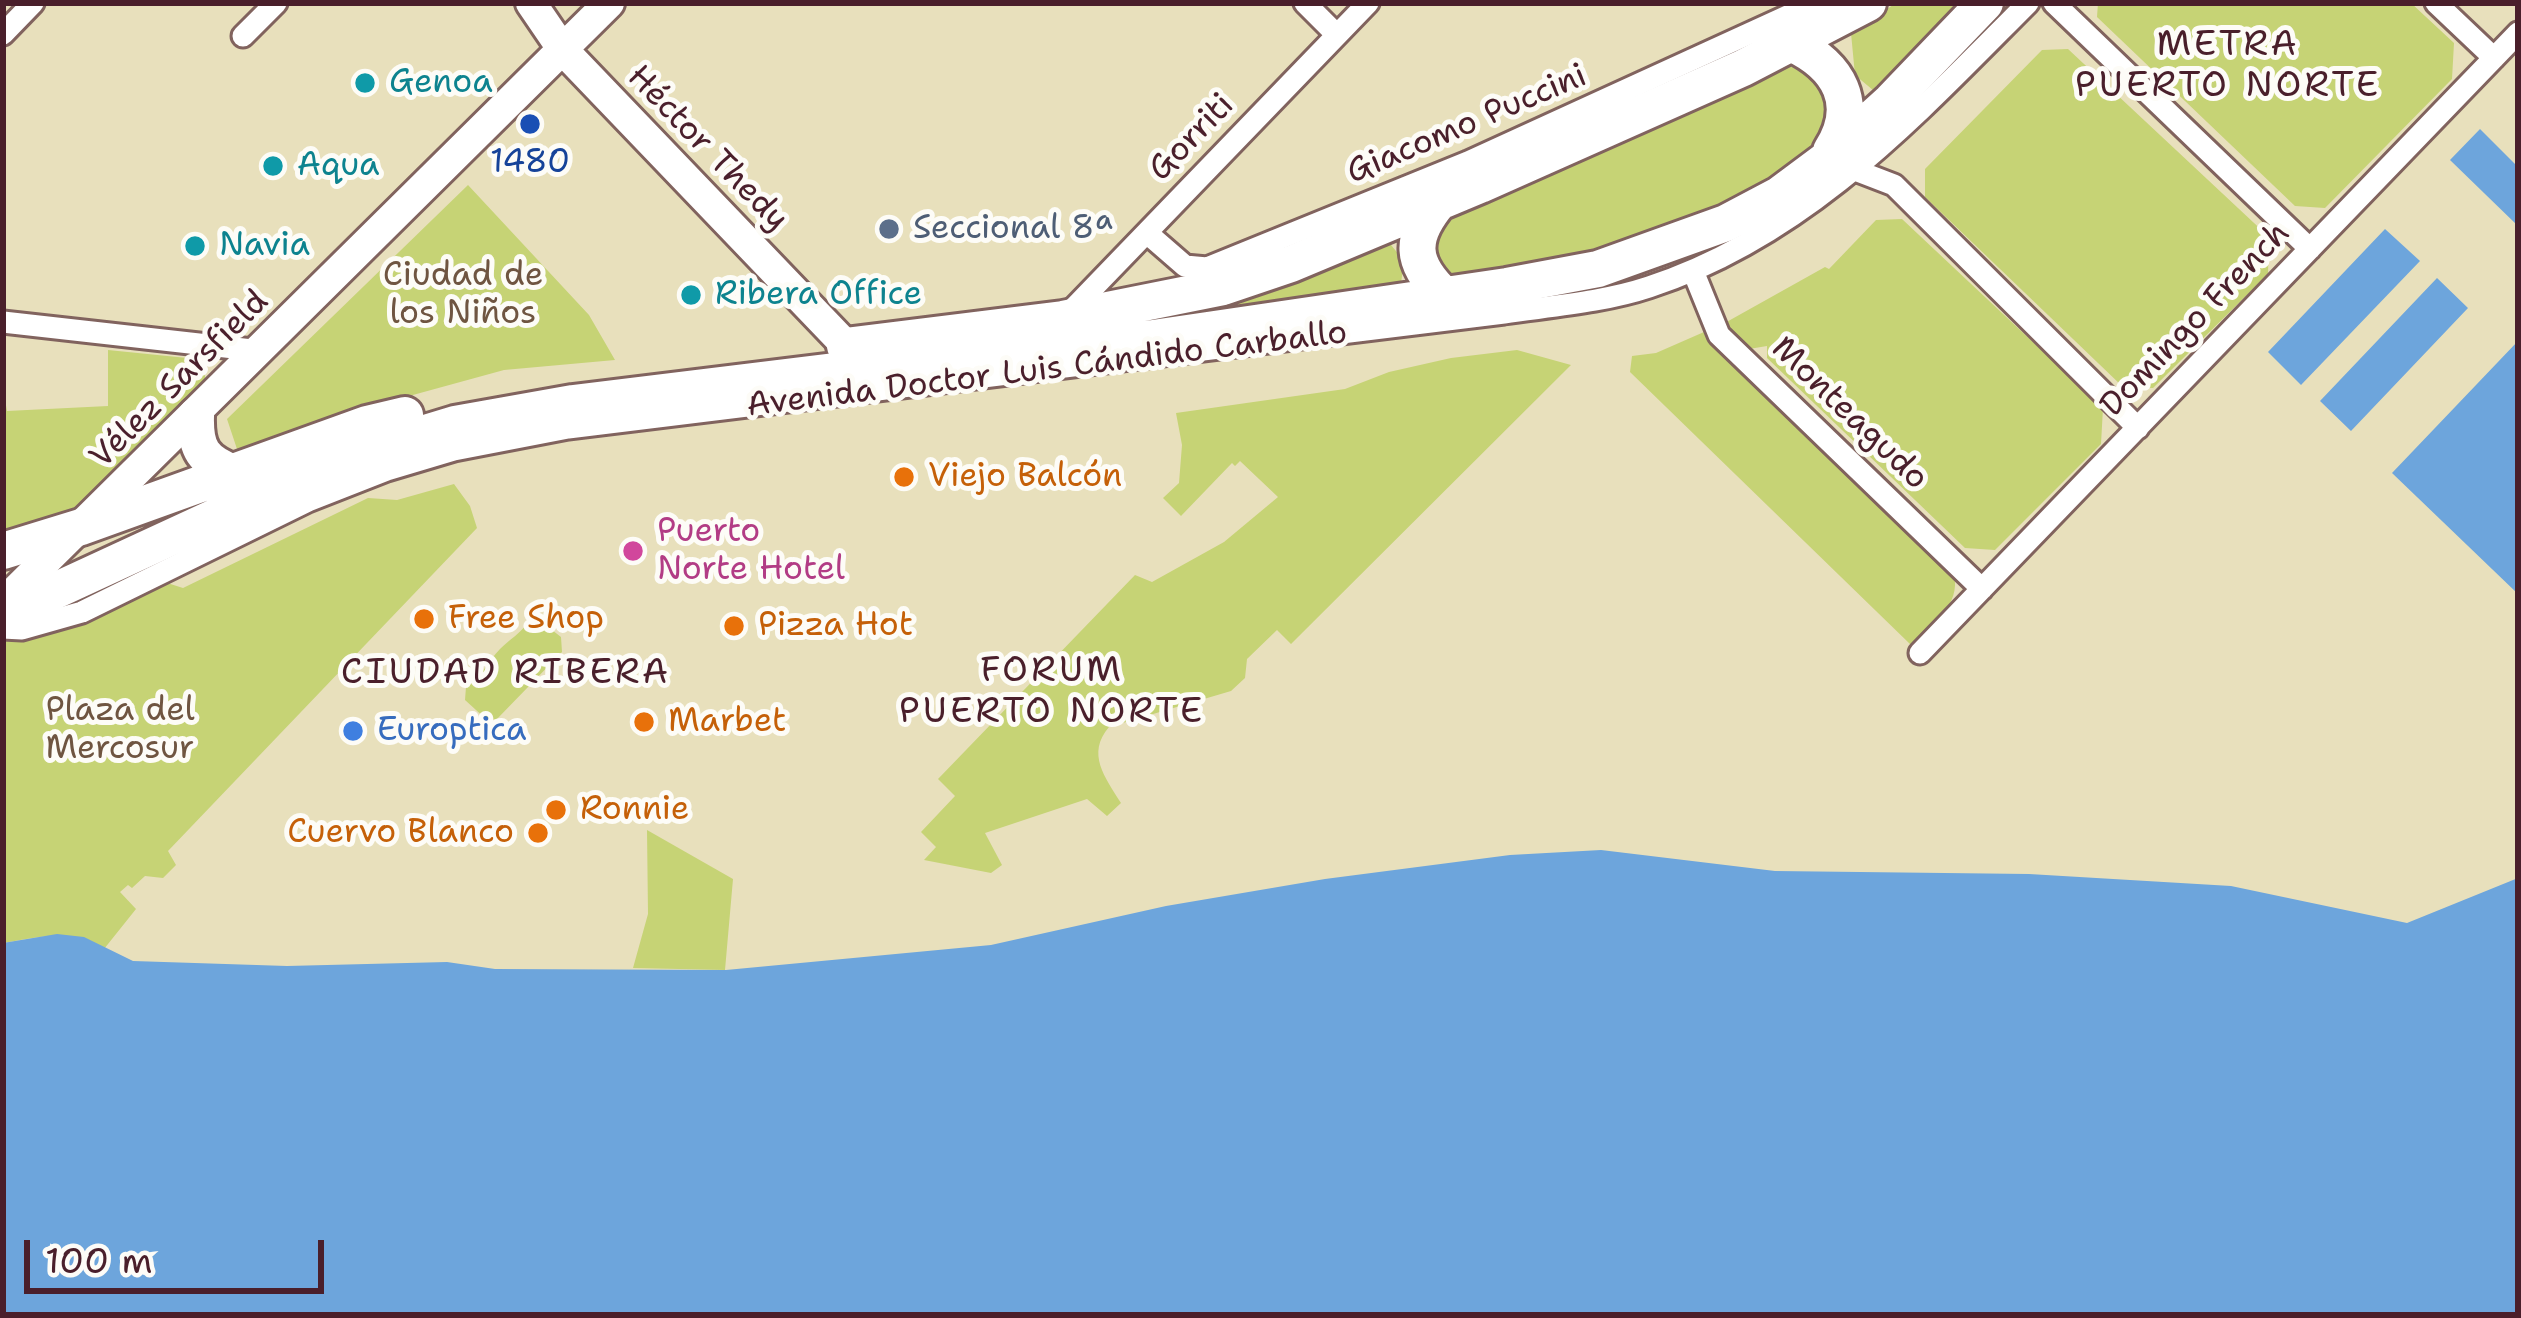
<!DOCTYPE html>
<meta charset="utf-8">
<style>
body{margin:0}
#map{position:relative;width:2521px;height:1318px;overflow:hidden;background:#e8e0bc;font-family:"Shantell Sans",sans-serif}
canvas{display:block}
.frame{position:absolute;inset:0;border:6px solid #4a1f2b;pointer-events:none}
.scale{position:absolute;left:24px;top:1240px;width:300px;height:54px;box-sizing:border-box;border:6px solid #4a1f2b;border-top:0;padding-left:15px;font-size:36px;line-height:42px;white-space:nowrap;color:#4a1f2b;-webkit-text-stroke:9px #fdfcf7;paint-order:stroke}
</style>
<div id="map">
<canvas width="2521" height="1318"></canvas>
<div class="frame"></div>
<div class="scale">100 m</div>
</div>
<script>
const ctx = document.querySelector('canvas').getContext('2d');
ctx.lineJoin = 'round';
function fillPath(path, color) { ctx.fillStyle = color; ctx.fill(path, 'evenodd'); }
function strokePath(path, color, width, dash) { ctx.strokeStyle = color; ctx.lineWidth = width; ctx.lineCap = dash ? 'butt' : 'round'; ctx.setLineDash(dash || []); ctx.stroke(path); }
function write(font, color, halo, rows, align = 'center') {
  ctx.font = font + ' "Shantell Sans",sans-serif'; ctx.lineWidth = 10; ctx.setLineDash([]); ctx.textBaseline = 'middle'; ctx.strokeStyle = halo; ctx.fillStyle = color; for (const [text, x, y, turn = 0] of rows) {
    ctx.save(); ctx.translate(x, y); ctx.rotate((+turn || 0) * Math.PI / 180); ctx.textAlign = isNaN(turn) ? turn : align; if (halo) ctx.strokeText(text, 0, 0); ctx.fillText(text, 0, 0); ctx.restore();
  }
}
fillPath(new Path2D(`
 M1896,3h76l-92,93 -25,-21 -4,-42z
 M2098,3h313l43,40 -2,36 -127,129 -30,-2 -198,-189z
 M2068,49l201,188 -1,37 -115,114 -30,-1 -198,-190v-28l117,-119z
 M1800,58l32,37 -14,51 -55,47 -85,43 -234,45 -14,-50 10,-14z
 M468,185l121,130 26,45 -111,10 -113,31 -152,54 -12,-36z
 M1902,219l201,189 -2,36 -106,106 -30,-2 -198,-190v-12l-18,3 -26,-25 102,-57 4,2 47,-49z
 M1383,235l21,26 -4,30 -165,17 -6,-4z
 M1704,332l250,242c7,32 -22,50 -43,71l-281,-273 2,-16 24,-3z
 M108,350l89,9 8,10v12l-127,125 -20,14 -55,19v-151l4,23 101,-5z
 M1517,350l54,15 -280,279 -14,-14 -30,29 -2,19 -14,13 -122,36c-23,27 -4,50 12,76l-14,13 -20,-17 -102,34 17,32 -11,8 -67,-13 12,-13 -15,-15 34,-36 -17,-17 197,-204 17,7 72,-40 54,-45 -38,-36 -5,5 -3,-3 -51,53 -18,-18 16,-15 3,-38 -6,-32 169,-24 44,-17 62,-14z
 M454,484l16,22 7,22 -309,323 8,14 -13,13 -18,-2 -13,12 -4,-3 -8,7 16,17 -32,40c-33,-21 -64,-12 -101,-6v-303l55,-13 103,-46 22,7 185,-90 29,2z
 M539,620l22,17 1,15 -65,67 -10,1 -22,-20 1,-13c15,-9 22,-26 34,-38 9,-9 21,-16 29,-28z
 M647,830l86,49 -8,91 -92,-2 15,-54z`), '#c6d375');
fillPath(new Path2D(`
 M2480,129l38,38v59l-68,-66z
 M2385,229l35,32 -119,124 -33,-33z
 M2437,278l31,30 -117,123 -31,-30z
 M2518,341v253l-126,-121z
 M1601,850l174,21 254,3 202,12 176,37 111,-45v437h-2515v-372l54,-9 27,3 49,24 154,5 160,-4 48,7 231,1 265,-25 175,-39 159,-27 185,-24z`), '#6da5dc');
const minor = new Path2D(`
 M1305,3l32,32
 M2054,3l256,246
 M2436,3l58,55
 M3,34l30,-31
 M243,36l33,-33
 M1855,170l39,15 244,243
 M1147,233l38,33 22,2 261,-106 348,-159
 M1693,271l26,64 263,254
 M1068,314l300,-311
 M3,322l258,29
 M3,628l19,1 60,-17 226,-111 79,-31 67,-20 114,-22 936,-115c48,-7 100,-11 145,-26 157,-51 266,-171 379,-284
 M1920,653l598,-620`);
const secondary = new Path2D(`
 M531,3l32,47 297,310
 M3,603l606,-600`);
const primary = new Path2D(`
 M1793,44c46,22 68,60 38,107
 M1439,202c-30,36 -29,61 5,93
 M845,346l218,-27 160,-32 68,-23 189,-79 263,-117 125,-65
 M196,416c-1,33 7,45 38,57
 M3,551l78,-24 286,-103 38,-9
 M3,615l292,-135 81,-32 79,-24 118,-21 294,-36 191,-15 449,-66 91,-17 128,-46 53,-28 47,-35 65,-59 94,-98`);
strokePath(minor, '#81635e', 27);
strokePath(secondary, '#81635e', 36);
strokePath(primary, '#81635e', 42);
strokePath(minor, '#fff', 21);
strokePath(secondary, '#fff', 30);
strokePath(primary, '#fff', 36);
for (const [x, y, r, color] of [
 [365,83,12,"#0f9aa8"],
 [530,124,12,"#1a4fb4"],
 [273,166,12,"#0f9aa8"],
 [889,229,12,"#5c6f8a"],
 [195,246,12,"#0f9aa8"],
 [691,295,12,"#0f9aa8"],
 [904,477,12,"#e8710a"],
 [633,551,12,"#d1479c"],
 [424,619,12,"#e8710a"],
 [734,626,12,"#e8710a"],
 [644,722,12,"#e8710a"],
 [353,731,12,"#3f7fe0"],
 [556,810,12,"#e8710a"],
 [538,833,12,"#e8710a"]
]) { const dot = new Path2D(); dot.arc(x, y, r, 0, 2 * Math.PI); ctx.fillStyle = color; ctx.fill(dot); strokePath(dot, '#fdfcf7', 4.5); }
write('33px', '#0d838f', '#fdfcf7', [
 ["Genoa",389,83],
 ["Aqua",297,166],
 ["Navia",219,246],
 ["Ribera Office",715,295]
], 'left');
write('33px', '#4a1f2b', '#fdfcf7', [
 ["Giacomo Puccini",1467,125,-23],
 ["Gorriti",1192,138,-46],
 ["Héctor Thedy",707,149,46],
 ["Domingo French",2196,320,-46],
 ["Avenida Doctor Luis Cándido Carballo",1047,370,-7],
 ["Vélez Sarsfield",180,380,-45],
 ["Monteagudo",1849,414,44]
]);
write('33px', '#164399', '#fdfcf7', [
 ["1480",530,163]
]);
write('33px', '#4e5e75', '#fdfcf7', [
 ["Seccional 8ª",913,229]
], 'left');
write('33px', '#6f5541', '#fdfcf7', [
 ["Ciudad de",463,276],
 ["los Niños",463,314],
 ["Plaza del",120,711],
 ["Mercosur",120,749]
]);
write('33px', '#c56008', '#fdfcf7', [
 ["Viejo Balcón",928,477],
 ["Free Shop",448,619],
 ["Pizza Hot",758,626],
 ["Marbet",668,722],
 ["Ronnie",580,810],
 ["Cuervo Blanco",514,833,"right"]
], 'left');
write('33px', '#b23c85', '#fdfcf7', [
 ["Puerto",657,532],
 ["Norte Hotel",657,570]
], 'left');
write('33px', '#366cbe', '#fdfcf7', [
 ["Europtica",377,731]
], 'left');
ctx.letterSpacing = '3px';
write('36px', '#4a1f2b', '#fdfcf7', [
 ["METRA",2228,46],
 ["PUERTO NORTE",2228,87],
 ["FORUM",1052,672],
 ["PUERTO NORTE",1052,713],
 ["CIUDAD RIBERA",506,674]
]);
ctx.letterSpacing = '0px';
</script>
